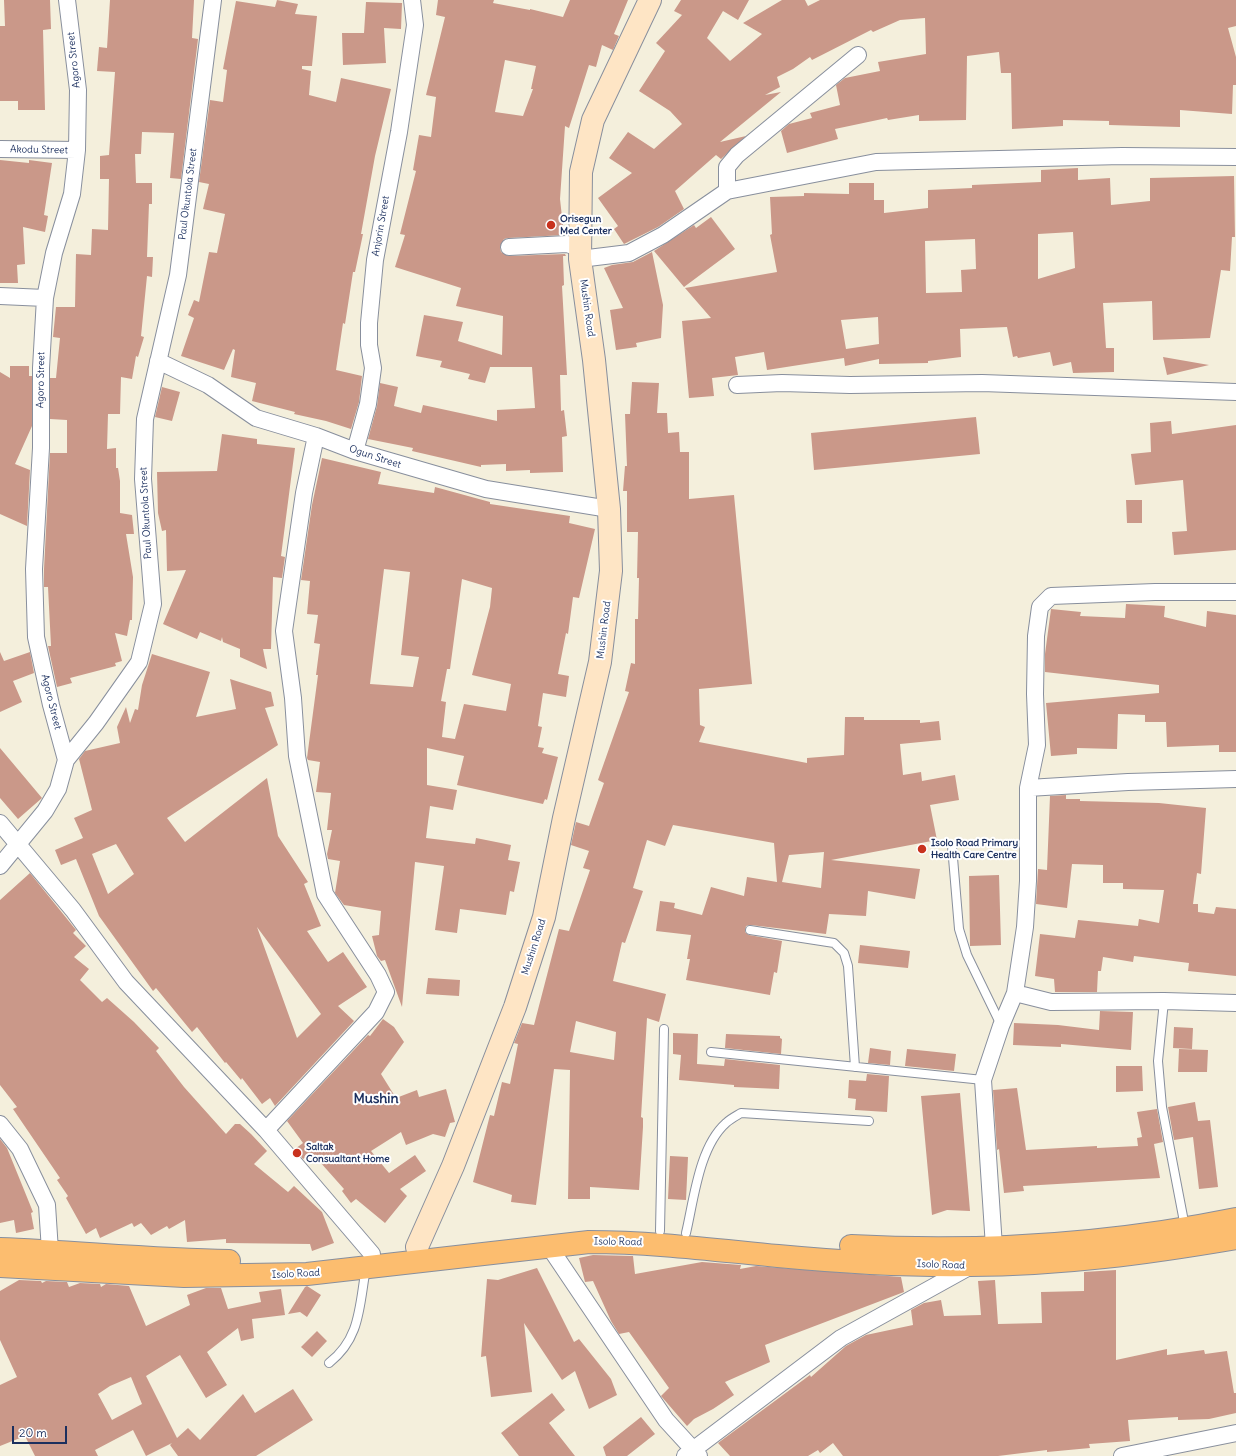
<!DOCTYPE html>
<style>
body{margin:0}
#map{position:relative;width:1236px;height:1456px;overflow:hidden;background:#f4efdc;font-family:Delius,sans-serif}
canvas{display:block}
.scale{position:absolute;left:12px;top:1426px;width:55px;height:18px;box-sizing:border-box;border:2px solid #1b2f5e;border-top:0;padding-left:5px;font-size:12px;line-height:14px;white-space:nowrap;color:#1b2f5e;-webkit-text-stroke:3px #fff;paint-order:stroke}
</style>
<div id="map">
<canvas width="1236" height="1456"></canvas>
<div class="scale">20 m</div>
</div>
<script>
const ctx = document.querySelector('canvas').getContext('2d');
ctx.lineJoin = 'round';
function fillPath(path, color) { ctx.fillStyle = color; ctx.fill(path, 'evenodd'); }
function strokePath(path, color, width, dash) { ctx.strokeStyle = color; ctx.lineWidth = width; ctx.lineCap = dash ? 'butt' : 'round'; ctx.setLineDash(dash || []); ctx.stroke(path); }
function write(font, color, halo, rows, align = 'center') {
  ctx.font = font + ' Delius,sans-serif'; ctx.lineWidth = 4; ctx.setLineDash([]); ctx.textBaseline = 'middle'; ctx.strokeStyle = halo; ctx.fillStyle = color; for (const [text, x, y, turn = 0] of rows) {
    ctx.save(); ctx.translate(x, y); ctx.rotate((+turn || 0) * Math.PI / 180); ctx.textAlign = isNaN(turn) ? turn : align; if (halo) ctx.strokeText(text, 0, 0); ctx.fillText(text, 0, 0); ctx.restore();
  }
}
fillPath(new Path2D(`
 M4,0h46l1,29 -8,1 2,80h-27v-9h-18v-75h5z
 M110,0h84l-2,38 6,1 -17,140 -11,-1 4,-45 -32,-1 -1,22h-6l1,29h16v21h-3l-2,53h6l-1,20 -5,-1 -6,60 3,1 -6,20 -2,-1 -4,23 -11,-2 -1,37h-12l-1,35 9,-1v20h2l2,13v32l12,2 2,19h-8l7,43 -1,43h-2l-3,16 -12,-3 7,28 -7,2 1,3 -46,12 2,5 -15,4 -9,-41h3l-3,-59h-4v-18l6,-116h17v-33l-17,-1v-41h6l4,-40 -7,-1 3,-30h19l1,-53 15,1 1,-26 16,1 1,-51h-9v-23l9,-1 6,-83 -18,-1 2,-24 8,1z
 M277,0l21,4 -3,10 22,2 -5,50h-10v3l9,2 -2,24 27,7 5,-24 50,11 -16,67 -14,78h2l-8,38h-2l-8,52 -2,-1 -7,47 26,6 -3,26 -8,27 -25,-8 -32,-7 1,-2 -43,-11 4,-18 -25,-6 4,-27 -2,-1 -9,21 -43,-14 13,-38 -6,-3 6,-15 5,2 10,-50 8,1 8,-39 -22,-5 6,-25 -10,-2 11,-82 13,2 4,-32 -4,-1 13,-68 39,6z
 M438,0h56l-1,3 37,7v-1l33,8 7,-17h58l-14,34 5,2 -6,14 -11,-5 -6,22 -7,-2 -20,63 -4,-2 -5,73 4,36 -56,3 -4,1 -4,8 1,5 8,4 56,-2 1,2h-3l1,29 -2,1 5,89h-7l1,36 3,-1 3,26 -5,1 1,35 -33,1v-3l-24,1v-7l-25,1v2l-69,-16 1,-3 -45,-9 9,-33 3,-23 18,4 -4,19 27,7 2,-8 74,16v-11l38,-2 -3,-41h-42l-5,16 -17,-4 2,-5 -30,-7 2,-6 -26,-5 8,-41 39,7 -5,19 44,14 1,-39 -47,-10 5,-18 -66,-21 10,-32 -5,-1 16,-63 -3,-1 6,-35 12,2 5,-40 -10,-2 19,-78 -9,-2zM505,60l31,6 -5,23h2l-10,27 -28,-4z
 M681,0h68l-11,20 -15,-9 -16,27 23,23 32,-27 -19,-11 39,-23h23l3,6 12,-6h416v26l-8,2 8,29v28h-3l-1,29 -52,-4v17l-71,-2v-4l-46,-1v6l-51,3 -1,-56h-10l-2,-21 -32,4 -1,64 -47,1v-6l-31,5 -1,-2 -52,11 3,10 -51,14 -6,-22 8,-7 23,-6 -2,-5 30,-8 -4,-20 9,-7 35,-7 -2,-9 48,-8 -1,-36 -25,2 -27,12 -2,-2 -59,30 -2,-3 -17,12 -16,8 3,10 -15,8 16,-3 -61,50 26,-6 -25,23 -5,-4 -41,36 9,18 -26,18 -34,17 -10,-15 4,-3 -20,-28 34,-25 -23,-15 19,-26 26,17 28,-25 -12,-13 -31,-20 26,-40 -9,-8 26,-28 -8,-4z
 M366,2l36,1 -1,26 -17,-1 2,35 -43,2 -1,-32h22z
 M0,160l29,3v-3l23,3 -8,52 4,1 -3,16 -22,-5 2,37 -8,1 1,18h-18z
 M1078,168v12l32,-2 1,27 39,-4v-23l84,-2 1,61h-3l-2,34 -9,-1 -11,68 -57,2 -1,-39 -49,2 3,45h8v24l-41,1 -2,-11 -18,4 -3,-14 -32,6 -1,-2 -4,1 -6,-30 -47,2 1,28 -33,4v2l-49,1v-5l-34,7 -1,-8 -77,12 -3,-18 -29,5 3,18 -26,3 2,18 -25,2 -7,-77 29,-3 -26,-30 92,-16 -7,-37 2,-1 -2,-37 34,-1v-3l45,1v-11h25v17h10v13l44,-5v-18l44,-2v-3l69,-3v-12zM1073,232l2,36 -37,11v-45zM975,239l1,30 -15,1 1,22 -36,1 -1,-52zM878,317l1,27 -33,5 -5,-29z
 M711,217l24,32 -51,38 -30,-36 40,-26 2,3z
 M652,252l11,53 -2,33 -25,5 1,4 -21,3 -6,-40 13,-2 -19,-40 8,-3 21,-3z
 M1163,357l46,8 -42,10z
 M10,366h19v10h3v50l-17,38 15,6 -3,56 -27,-12v-142l10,6z
 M632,382l27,1 -2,30h10l1,20 11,-1 1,20h9v47l45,-4 18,189 -53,5 1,36 5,2 -6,15 108,21v-5l37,-3 1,-38h19v3h56v3l19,-2 2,19 -41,4 3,31 18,-3 1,9 33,-6 4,25 -29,5 7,35 -106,20 89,9 -5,30 -47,-8 -2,25 -37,-2 -3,20 -75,-9 -5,1 -1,6 4,3 33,6 -5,32 -3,-1 -4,23 -84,-15 4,-21h-3l4,-24 -35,-4 4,-30 15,2 -1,5 28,7 9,-28 33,9 3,-19 30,5 -3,-39 -101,-18 -8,21 -18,-6 -14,48 10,3 -18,52 -3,-1 -9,39 53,13 -7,28 -12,-4 -6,99 2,1v9l-4,63 -49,-3v12h-22l2,-129 -16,-1 -18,136 -25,-3 1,-7 -39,-13 17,-67 4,1 8,-34 8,2 8,-40 -4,-1 8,-20 12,2 25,-96 10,2 21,-61 -7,-2 6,-17 -18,-6 5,-23 13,4 15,-43 -6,-3 31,-88 -4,-1 6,-28 4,1v-45h3l1,-41h-2l1,-46h-11v-41h-4l2,-25h2l-2,-52h5zM824,852l-3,36 -39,-6 7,-27zM576,1021l40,11 -2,28 -44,-8z
 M162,387l18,5 -8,29 -17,-4z
 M976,417l4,37 -166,16 -3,-37z
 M1171,421l1,13 64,-9v125l-62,5 -2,-23 15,-1 -4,-51 -48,5 -4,-31 20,-2 -1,-29z
 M222,434l35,5v5l38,4 -14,108 4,1 -3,21 -9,-1 -2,72h-8l4,20 -27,-12v-8l-17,-7 -1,-5 -1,4 -21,-9 -3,7 -34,-15 23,-54 -19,1 -1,-41 -4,1 -4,-18 -1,-41 60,-1z
 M322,458l59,14 -3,12 56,9 1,-6 55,15v2l80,12 -1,7 26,6 -16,69 -6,-1 -5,37 -2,-1 -8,41 11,2 -3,21 -23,-4 -5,33 4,1 -4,20 6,1 -2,5 16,4 -11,43 -2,-1 -2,5 -86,-19 7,-29 -37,-8v37l30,5 -4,20 -23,-4 -4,32 49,6 1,-6 35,7 -3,15 12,2 -6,30 -4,-1 -4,24 -46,-6 -3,24 -22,-3 9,-64 -29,-4 -13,145 -17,-47 -4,1 -4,-5 -5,-20 7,-1 2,-24 -37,-6 -9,-12 5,-32 -12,-2 -1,-5 5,-24h-5l4,-37 -15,-1 4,-30 -12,-2 -1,-2 11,-83h-2l4,-31 -6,-1 4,-28 -11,-1 3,-33 -9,-1 11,-75zM384,569l26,3 -9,83 18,2 -6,30 -43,-3zM462,579l30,9 -2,19 -18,68 39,9 -5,27 -42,-7 -9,35 -13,-2 4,-35 -5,-1 6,-32h3z
 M1126,500h16v23h-15z
 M1126,604l39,2 -1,11 42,10 1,-16 29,4v137h-17v-7l-52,2 -1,-25h-21v-7l-27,-1 -1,35 -40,-1v6l-26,2 -5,-53 113,-10v-8l-114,-13v-18l6,-45 30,3 -1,4 45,2z
 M0,652l4,9 26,-9 4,21 -21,8 9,21 -22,10z
 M152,654l58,18 -14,45 40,-8 -6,-30 41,13 3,14 -9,2 13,37 -111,73 18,24 82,-64 11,58 30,46 -4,2 17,42 -14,5 21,31 15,-10 24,35 -29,19 16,15 -79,85 -5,-8 -8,6 -20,-26 -1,2 -15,-18 -1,1 -28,-36 -5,5 -36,-44 -3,3 -54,-75 -23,-57 -15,6 -6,-15 28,-12 -9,-20 18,-8 -13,-51 6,-8 35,-8 -3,-16 9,-20 4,16 5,-14 3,1 4,-25zM116,844l18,30 -26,20 -16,-40zM257,927l64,87 -24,24z
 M0,748l42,50 -24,21 -18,-21z
 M1066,795v4h14v2l79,2 47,5 -5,66 -4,-1 -4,31h5v8l16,2 2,-7 20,2v67l-48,-5 1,-8 -55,-7 -1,6 -30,-5 -2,14h-3l-1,21h-42l-1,-13 -19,-3 5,-42 35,4 3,-18 60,6 1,-7 20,4 5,-33 -41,-1v-6h-20v-18l-31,-1 -5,44 -31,-4 2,-35 9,1 3,-74z
 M30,873l46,57 -3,3 13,13 -12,11 15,12 -9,11 22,22 5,-4 27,24 25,26 -3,3 28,36 42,47 9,-10h5l11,10 16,17 -13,13 34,28 6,-6 28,26 12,31 -22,8 -2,-7 -84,-1v-4l-39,3 -2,-22 -16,9 -2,-3 -16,9 -10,-12 -7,4 -2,-4 -32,15 -4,-10 -10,6 -20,-36 2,-2 -11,-16 3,-2 -47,-69 4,-2 -17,-22v-185z
 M999,875l2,70 -31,1 -1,-70z
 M860,945l50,6 -2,17 -50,-5z
 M428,978l32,2 -1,16 -33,-2z
 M1100,1011l33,1 -2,38 -70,-6v3l-48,-2 1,-22 44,2 41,5z
 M383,1019l11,8 10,15 -23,32 15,24 21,-8 2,7 27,-8 9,33 -5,1 -5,14 -12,-3 -27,11 -5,-13 -30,19 18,22 26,-18 11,16 -26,18 7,7 -22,27 -29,-24 -5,4 -9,-12 2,-2 -32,-36 -9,6 -8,-10 8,-6 -16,-22 81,-86 2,1z
 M1174,1027l19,1 -1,21 -19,-1z
 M673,1033l25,1 -1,30 27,2 1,-7 55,6 -1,24 -45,-2v-2l-55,-5 2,-25 -8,-1z
 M726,1034l54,2v2l2,1 -1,15 -56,-6z
 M870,1048l21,3 -1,14 -22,-2z
 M907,1049l49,5 -2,17 -49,-5z
 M1179,1049l29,1 -1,22h-29z
 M1116,1066h26l1,25 -27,1z
 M867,1074l22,2 -2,36 -32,-2 1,-11 -8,-1 1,-18 17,1z
 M1017,1088l9,62 71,-4v2l41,-2 -1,-8 5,-1 -5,-25 20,-3 6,33 -9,2 6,34 -137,8 1,5 -20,2 -5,-44 -2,1 -4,-60z
 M960,1093l10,118 -23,-1 -15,5 -11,-119z
 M1195,1102l3,19 12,-1 8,67 -19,2 -6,-52 -19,3 -6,-33z
 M0,1139l7,9 26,64 -2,1 3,16 -18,4 -2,-13 -14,3z
 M670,1156l18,1 -2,43 -18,-1z
 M593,1255l40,1 2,18 67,-12 39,3 -1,4 16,-3 145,11 3,15 -139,53 5,17 -45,20 9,13 -21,14 -19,10 -7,7 -26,-30 8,-8 -40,-56 -10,2 -8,-13 -18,-40 -8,1 -6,-24z
 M537,1268l37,74 5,-3 32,40 6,16 -28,14 -14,-38 -13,9 -38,-57 8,69 -41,5 -5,-41 -5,1 6,-78 11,1z
 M1116,1270v90l51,-11v6l37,-5 1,4 22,-3 7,42h2v20l-27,6 -31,1v-3l-50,3 2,21 -41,3 1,4 -43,4v-2l-49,6h-155l-10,-13 -13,10 -2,-3 -10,6h-78l-12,-13 92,-68 1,2 35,-31 20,-11 47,-10 -2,-15 13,-7 17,-3 3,16 37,-1 -3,-34 17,-1 3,44 44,-1 -1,-31 43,-1v-19z
 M19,1280l22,1 1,2 4,-2 21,1 2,5 11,-4 20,1 1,3 5,-3 23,2 17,40 44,-21 -3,-10 19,-7h15l7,21 33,-7 -2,-10 22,-3 4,26 -33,4 2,19 -13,3 -3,-13 -31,24 20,33 -21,13 -26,-43 -34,21 31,62 11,-10 12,12 43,-46 12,19 38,-24 20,31 -57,36h-78l-8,-11 2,-2 -26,13 -13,-26 -38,20 3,6h-63l-10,-20 -25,10v-61l17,-8 -17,-37v-49zM131,1377l11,27 -30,16 -14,-26 12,-8z
 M307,1286l14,9 -14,22 -7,-5 -12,2 17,-27z
 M317,1331l10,10 -15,16 -11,-10z
 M552,1393l13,17 -16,13 26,33h-56l-18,-23z
 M641,1417l14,17 -28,22h-21l-3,-9z`), '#ca9889');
const lane = new Path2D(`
 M952,846l7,83 8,26 34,70
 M750,930l84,13 10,10 4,13 7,101
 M1164,1001l-6,60 4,46 23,120
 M711,1052l272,28
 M660,1231l4,-202
 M686,1233c8,-34 13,-86 40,-110 4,-4 10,-7 15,-10l128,8
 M329,1363c32,-25 30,-57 37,-95`);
const street = new Path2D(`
 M0,149l77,1
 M727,191v-24l10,-12 121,-100
 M509,247l58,-3 13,4
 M580,259l49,-6 34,-18 64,-44 149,-29 246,-6 114,1
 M0,296l45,2
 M158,361l50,24 48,33 60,18 39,15 131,38 123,20
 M737,385l45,-2 68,2 132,-2 254,9
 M355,451l13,-47 5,-36 -4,-23v-22l6,-63 24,-128 16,-107 -3,-25
 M66,760l-15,-55 -15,-68 -2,-68 7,-121v-80l4,-70 9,-45 18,-59 5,-44 1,-60 -11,-90
 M1028,788l100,-6 108,-3
 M0,823l73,87 53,72 140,148 106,124
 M0,866l45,-55 13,-22 8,-29 30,-37 43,-61 14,-58 -10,-125 2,-60 33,-144 35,-275
 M1015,993l36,9 113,-1 72,2
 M0,1124l20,25 27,56 3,46
 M266,1130l110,-118 10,-20 -8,-17 -53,-81 -28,-138 -4,-58 -9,-67 20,-138 12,-57
 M548,1245l118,175 33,36
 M994,1247l-11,-167 18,-54 14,-33 10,-66 3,-46v-93l9,-43 -2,-51 1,-58 4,-29 11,-11 104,-4h81
 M685,1456l156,-118 130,-72
 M1122,1456l114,-23`);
const secondary = new Path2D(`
 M417,1247l36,-81 62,-159 29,-90 20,-99 36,-156 11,-91 -2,-62 -15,-149 -14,-101 1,-87 12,-52 57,-120`);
const primary = new Path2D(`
 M851,1246c131,7 257,-1 385,-27
 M0,1249c77,3 153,11 229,12
 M0,1266l184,10 123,-2 282,-32c64,0 126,8 189,14 64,6 128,10 192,9 90,0 178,-12 266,-27`);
strokePath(lane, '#888f9d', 10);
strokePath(street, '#888f9d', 18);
strokePath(secondary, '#888f9d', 24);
strokePath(primary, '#888f9d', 24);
strokePath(lane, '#fff', 8);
strokePath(street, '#fff', 16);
strokePath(secondary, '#fee5c5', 22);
strokePath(primary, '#fcbd6f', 22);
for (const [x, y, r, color] of [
 [551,225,5,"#c8321e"],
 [922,849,5,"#c8321e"],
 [297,1153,5,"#c8321e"]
]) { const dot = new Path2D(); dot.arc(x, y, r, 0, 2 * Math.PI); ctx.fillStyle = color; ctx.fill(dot); strokePath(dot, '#fff', 1.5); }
write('10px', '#1b2f5e', '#fff', [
 ["Agoro Street",74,60,-96],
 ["Akodu Street",39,150,1],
 ["Paul Okuntola Street",188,194,-83],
 ["Anjorin Street",381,226,-80],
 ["Mushin Road",587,308,82],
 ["Agoro Street",41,380,-89],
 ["Ogun Street",375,457,18],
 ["Paul Okuntola Street",146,513,-93],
 ["Mushin Road",604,630,-83],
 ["Agoro Street",51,702,76],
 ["Mushin Road",534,947,-72],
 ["Isolo Road",618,1242,1],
 ["Isolo Road",941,1265,2],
 ["Isolo Road",296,1274,-3]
]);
write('bold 10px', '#1b2f5e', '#fff', [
 ["Orisegun",560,219],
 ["Med Center",560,231],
 ["Isolo Road Primary",931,843],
 ["Health Care Centre",931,855],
 ["Saltak",306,1147],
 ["Consualtant Home",306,1159]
], 'left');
write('bold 14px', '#1b2f5e', '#fff', [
 ["Mushin",376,1099]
]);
</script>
